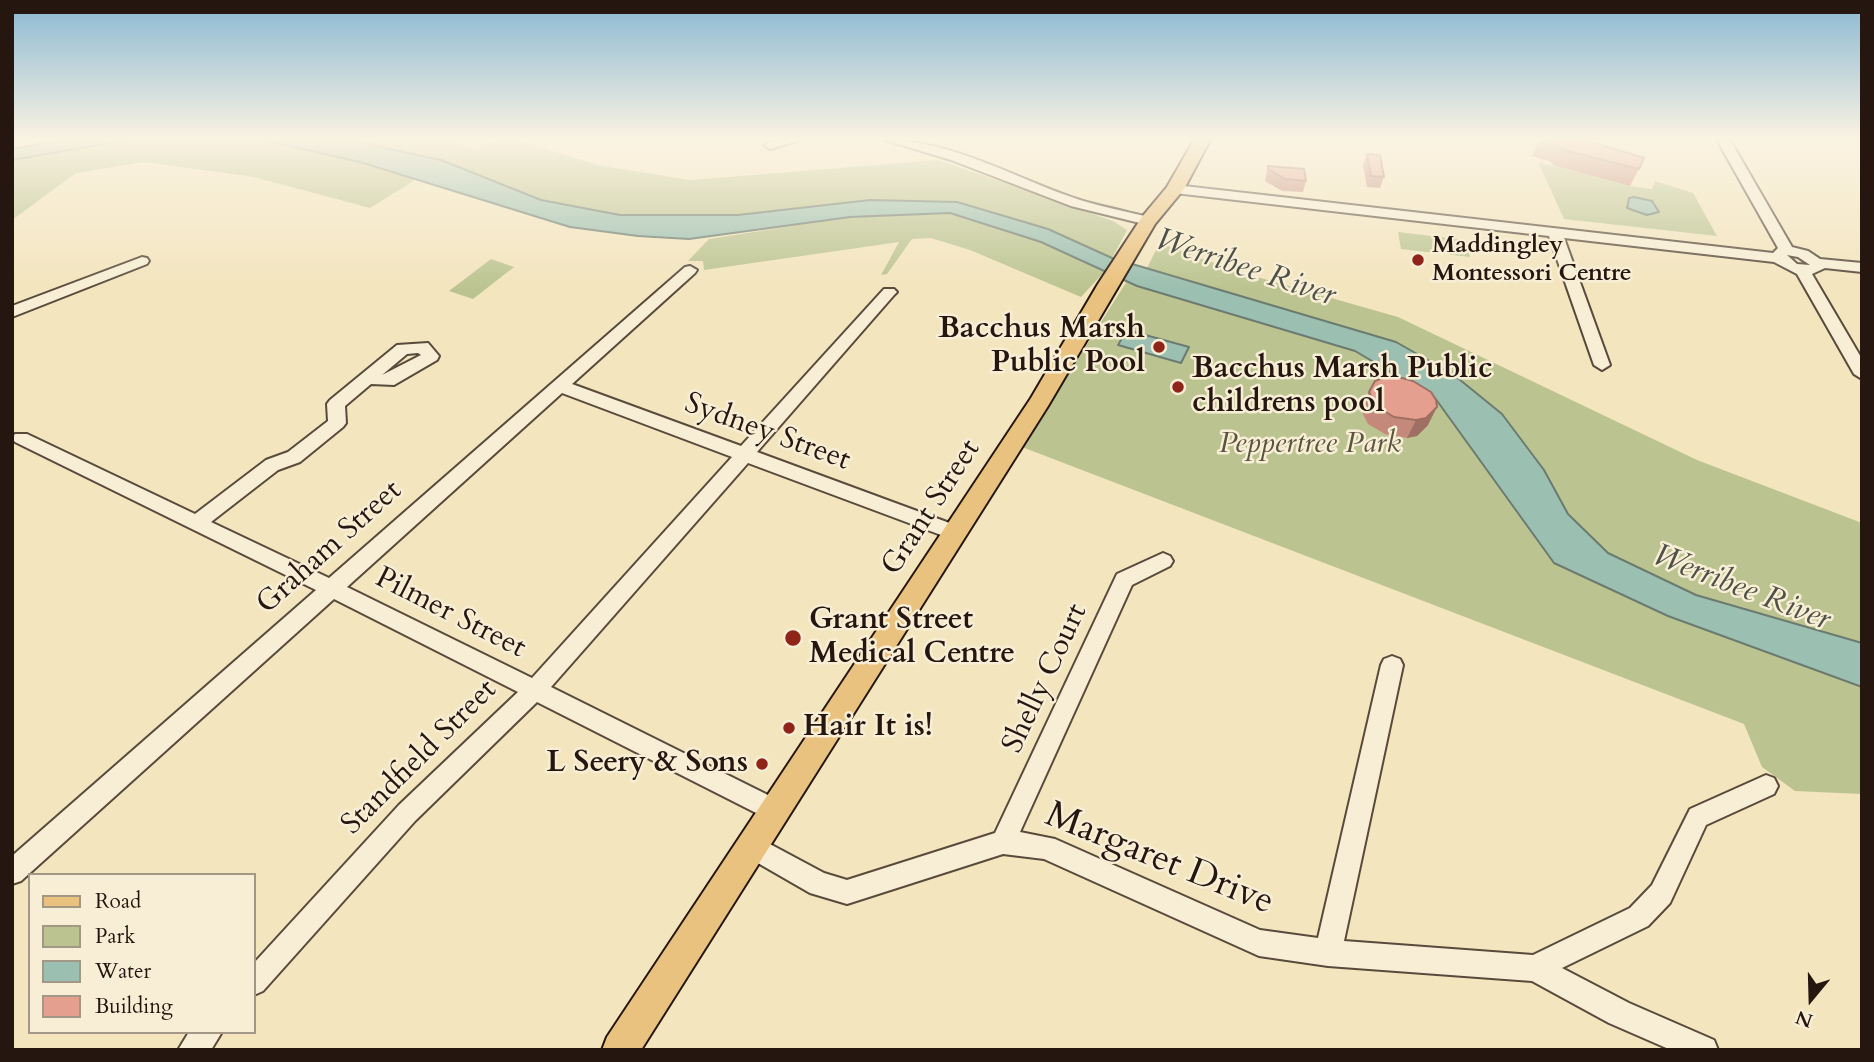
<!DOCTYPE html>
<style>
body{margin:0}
#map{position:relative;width:1874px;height:1062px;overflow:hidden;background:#f3e5be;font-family:Cardo,serif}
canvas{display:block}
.frame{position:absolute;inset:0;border:14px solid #261610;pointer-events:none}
.legend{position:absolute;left:28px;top:873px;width:228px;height:161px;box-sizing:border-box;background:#f7eed5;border:2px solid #a39886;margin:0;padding:9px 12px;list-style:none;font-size:21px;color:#261610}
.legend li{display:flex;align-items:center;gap:14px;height:35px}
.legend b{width:35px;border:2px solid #a39886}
.north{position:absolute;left:1776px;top:964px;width:70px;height:70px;-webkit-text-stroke:5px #f7eed5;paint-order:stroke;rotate:199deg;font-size:19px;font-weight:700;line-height:28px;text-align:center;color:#261610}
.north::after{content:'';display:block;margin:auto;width:24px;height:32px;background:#261610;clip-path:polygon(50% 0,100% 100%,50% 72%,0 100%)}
</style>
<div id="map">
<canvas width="1874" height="1062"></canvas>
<div class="frame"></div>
<ul class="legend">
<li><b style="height:9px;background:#eac27f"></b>Road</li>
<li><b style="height:19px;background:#bbc491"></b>Park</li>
<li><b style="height:19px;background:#9bbfb0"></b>Water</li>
<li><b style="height:19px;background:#e49f8f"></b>Building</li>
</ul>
<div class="north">N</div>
</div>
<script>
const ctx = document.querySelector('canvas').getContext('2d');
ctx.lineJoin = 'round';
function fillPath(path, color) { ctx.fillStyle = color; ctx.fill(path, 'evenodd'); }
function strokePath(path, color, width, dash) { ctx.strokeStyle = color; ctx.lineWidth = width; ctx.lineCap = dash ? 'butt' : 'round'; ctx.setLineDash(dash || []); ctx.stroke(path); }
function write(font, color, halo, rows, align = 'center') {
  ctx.font = font + ' Cardo,serif'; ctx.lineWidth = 5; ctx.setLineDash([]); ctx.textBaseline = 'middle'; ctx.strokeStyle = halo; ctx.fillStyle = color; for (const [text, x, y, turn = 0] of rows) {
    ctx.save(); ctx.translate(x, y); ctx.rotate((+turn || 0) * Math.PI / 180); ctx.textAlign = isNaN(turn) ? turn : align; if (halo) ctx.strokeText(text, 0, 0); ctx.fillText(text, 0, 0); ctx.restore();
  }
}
fillPath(new Path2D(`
 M127,140h162l134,35 -53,33 -116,-31 -110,-15 -68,11 -64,47v-60z
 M349,140h118l-7,5 17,5 16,-10h24l80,25 93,15 249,-20 174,61 14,9 -15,28 -64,-29 -91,-27 -87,-2 -132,15h-118l-79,-15 -103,-42z
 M1538,162l92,24 22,3 3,-8 38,12 24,43 -153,-17z
 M950,213l91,29 65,28 -25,27 -111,-47 -39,-12 -19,1 -25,35 -6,1 18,-33 -195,28 -1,-9h-15l21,-22 141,-22z
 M1398,232l68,8 4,17 -69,-8z
 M1168,246l68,25 162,46 299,143 165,63v120l-166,-48 -88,-42 -40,-39 -24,-44 -42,-56 -48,-39 -58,-33 -249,-74 9,-18z
 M491,259l23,8 -41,32 -24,-8z
 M1127,281l227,69 81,48 51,70 191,151 185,68v107l-67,-3 -33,-24 -18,-43 -722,-277z`), '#bbc491');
const water = new Path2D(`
 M60,140h67l-115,20v-11z
 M263,140l90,1 88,19 100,40 79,15h118l132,-15 87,2 91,27 64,29 284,84 58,33 48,39 42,56 24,44 40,39 88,42 166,48v44l-194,-71 -114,-53 -119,-165 -80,-47 -218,-65 -96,-44 -91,-29 -100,4 -161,22 -51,-3 -68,-9 -210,-65z
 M1634,197l18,4 7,11 -12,3 -20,-7 2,-10z
 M1127,330l62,17 -8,16 -63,-18z`);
fillPath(water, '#9bbfb0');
strokePath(water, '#6c7b70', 2);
const minor = new Path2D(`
 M775,140h25l-30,9 -6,-4z
 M885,140c68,0 131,39 195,60 23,7 49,12 73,18l2,3 -7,4 -77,-19 -120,-46z
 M1717,140h13l62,107 16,4 12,8 42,4v9l-37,-4 -13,6 50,85v20l-8,-5 -57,-100 -23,-12 -210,-24 46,127 -8,5 -8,-5 -45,-129 -374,-43 -7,-4 7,-4 598,68 5,-5zM1787,255l11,2 12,8 -13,-1z
 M142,257l5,1 2,3 -2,3 -135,53v-11z
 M690,266l7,4 -2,3 -123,111 169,62 143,-157h10l3,3 -3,3 -137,157 206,76 3,5 -3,5 -7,2 -7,-2 -201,-75 -197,224 233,116 4,8 -4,8 -8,3 -8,-3 -231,-117 -122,119 -152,170 -9,4v-32l145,-158 119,-113 -184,-93 -313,282 -9,3v-28l304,-266 -301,-148 -3,-4 3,-4h12l168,80 71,-54 22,-8 40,-31 -1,-17 3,-4 67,-55 31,-2 11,13 -2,4 -43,25 -23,-1 -26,22 1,17 -3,4 -43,35 -22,8 -67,52 118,56 356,-311zM418,353l3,2 -39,20 25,-21zM562,393l170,64 -200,221 -185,-91z
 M1163,553l7,3 3,5 -3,5 -38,19 -112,247 35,7 205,91 58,8 63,-273 3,-6 8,-3 8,3 3,6 -59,276 189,14 97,-47 22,-23 38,-76 76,-34 8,3 4,8 -4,8 -68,31 -36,78 -22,23 -86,42 67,35 85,37 4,10h-47l-62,-27 -77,-42 -204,-15 -69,-10 -215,-97 -41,-5 -156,50 -37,-11 -66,-38 -3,-8 3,-8 9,-4 71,38 23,7 148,-47 122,-259z
 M189,1032h33l-11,18h-33z`);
const major = new Path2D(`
 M1194,140h16l-26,49 -29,35 -107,182 -407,644h-39l5,-13 424,-639 67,-114 44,-67 25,-30z`);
strokePath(minor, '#594a3c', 4);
strokePath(major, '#261610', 4);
fillPath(minor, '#f7eed5');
fillPath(major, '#eac27f');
fillPath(new Path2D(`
 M1539,140h46l54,29 -9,17 -75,-20 -6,-5 -17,-5z
 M1367,154l17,23 -4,11 -13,-1 -4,-22z
 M1268,166l38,15 -3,11 -21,-1 -17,-10z
 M1369,392l59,33 -11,11 -10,2 -22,-4 -17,-10 -7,-14z`), '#c4897b');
fillPath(new Path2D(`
 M1437,407l-9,18 -11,11 -10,2 9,-18z`), '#a06f64');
const building = new Path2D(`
 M1544,140h41l59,18 -5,11 -76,-19 -5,-5z
 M1367,154l13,1 4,22 -13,-1z
 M1268,166l36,3 2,12 -21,-2 -17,-10z
 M1383,378h19l11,3 18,11 5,8 1,7 -11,11 -10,2 -22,-3 -18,-11 -7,-14 6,-11z`);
fillPath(building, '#e49f8f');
strokePath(building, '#a06f64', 2);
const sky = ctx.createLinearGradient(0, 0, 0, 289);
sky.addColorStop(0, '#89b8d2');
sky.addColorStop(0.48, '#faf3e2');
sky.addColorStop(1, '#faf3e200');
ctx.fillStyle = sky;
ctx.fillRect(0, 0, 1874, 289);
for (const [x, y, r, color] of [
 [1418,260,7,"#8f2418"],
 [1159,347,7,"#8f2418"],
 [1178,387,7,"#8f2418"],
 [793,638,9,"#8f2418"],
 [789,728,7,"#8f2418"],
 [762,764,7,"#8f2418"]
]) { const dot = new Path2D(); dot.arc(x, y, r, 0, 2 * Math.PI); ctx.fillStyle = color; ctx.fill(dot); strokePath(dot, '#f7eed5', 2.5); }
write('bold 24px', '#261610', '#f7eed5', [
 ["Maddingley",1432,246],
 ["Montessori Centre",1432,274]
], 'left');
write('bold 30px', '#261610', '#f7eed5', [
 ["Bacchus Marsh",1145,330,"right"],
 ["Public Pool",1145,364,"right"],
 ["Bacchus Marsh Public",1192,370],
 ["childrens pool",1192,404],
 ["Grant Street",809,621],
 ["Medical Centre",809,655],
 ["Hair It is!",803,728],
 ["L Seery & Sons",748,764,"right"]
], 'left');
write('30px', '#261610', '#f7eed5', [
 ["Sydney Street",767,433,20],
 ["Grant Street",932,508,-57],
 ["Graham Street",330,548,-42],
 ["Pilmer Street",450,614,27],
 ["Shelly Court",1046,679,-65],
 ["Standfield Street",420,758,-45]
]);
write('italic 30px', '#5a533d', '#f7eed5', [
 ["Peppertree Park",1310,445]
]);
write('italic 32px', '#4f5148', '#f7eed5', [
 ["Werribee River",1245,269,18],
 ["Werribee River",1741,589,21]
]);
write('37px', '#261610', '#f7eed5', [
 ["Margaret Drive",1159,860,22]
]);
</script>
